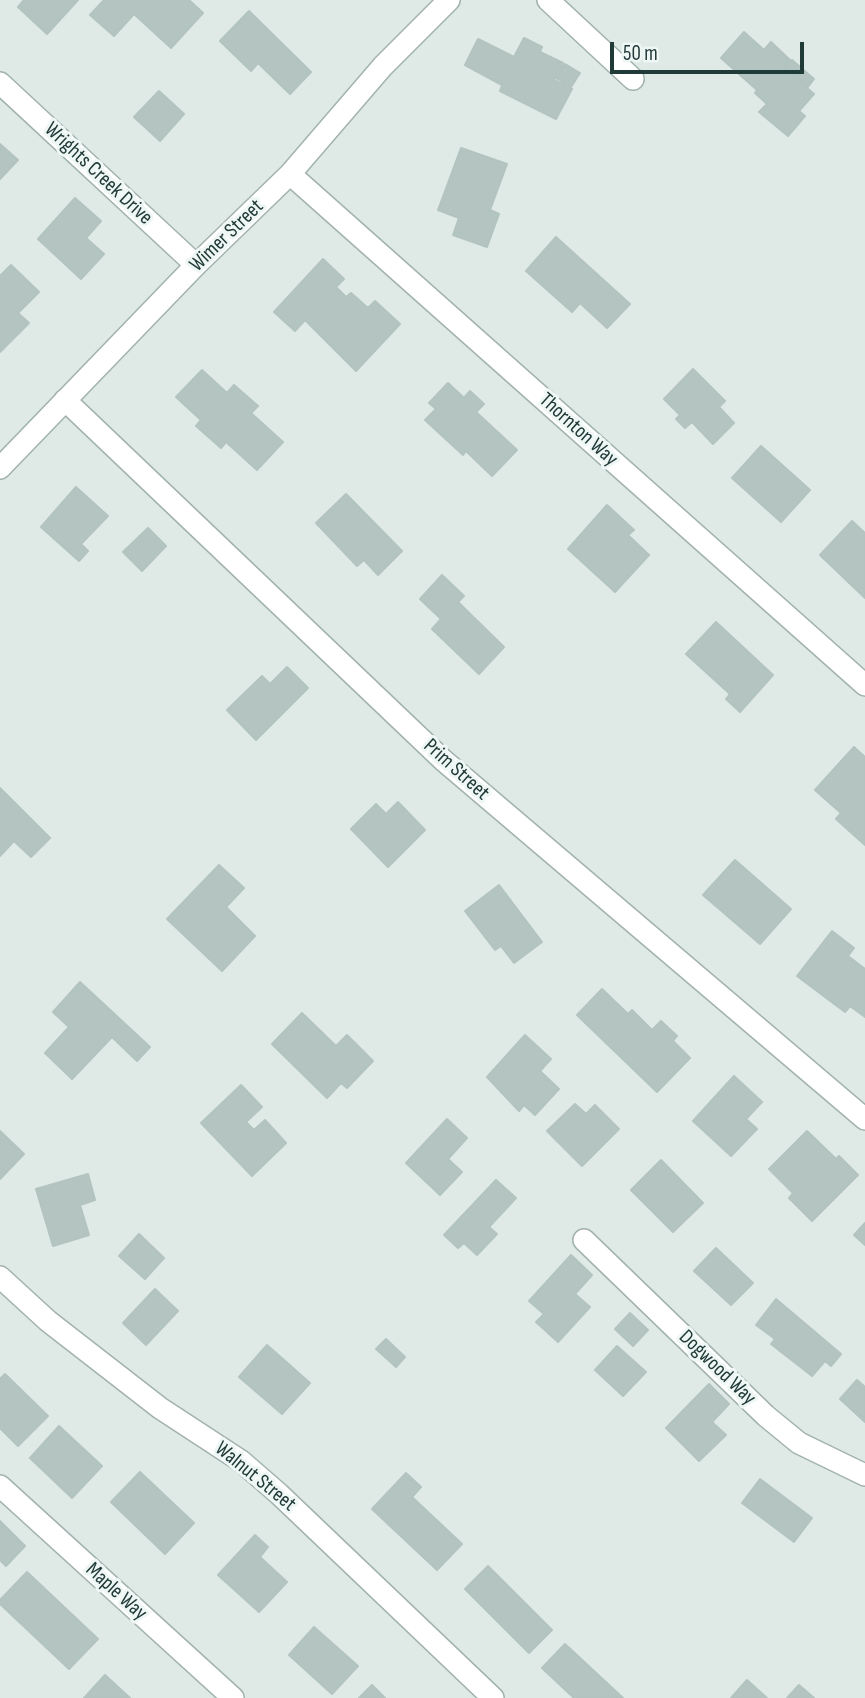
<!DOCTYPE html>
<style>
body{margin:0}
#map{position:relative;width:865px;height:1698px;overflow:hidden;background:#dfeae7;font-family:"Sofia Sans Condensed",sans-serif}
canvas{display:block}
.scale{position:absolute;left:610px;top:42px;width:194px;height:32px;box-sizing:border-box;border:4px solid #203a38;border-top:0;padding-left:9px;font-size:21px;line-height:24px;white-space:nowrap;color:#203a38;-webkit-text-stroke:5px #eff7f5;paint-order:stroke}
</style>
<div id="map">
<canvas width="865" height="1698"></canvas>
<div class="scale">50 m</div>
</div>
<script>
const ctx = document.querySelector('canvas').getContext('2d');
ctx.lineJoin = 'round';
function fillPath(path, color) { ctx.fillStyle = color; ctx.fill(path, 'evenodd'); }
function strokePath(path, color, width, dash) { ctx.strokeStyle = color; ctx.lineWidth = width; ctx.lineCap = dash ? 'butt' : 'round'; ctx.setLineDash(dash || []); ctx.stroke(path); }
function write(font, color, halo, rows, align = 'center') {
  ctx.font = font + ' "Sofia Sans Condensed",sans-serif'; ctx.lineWidth = 6; ctx.setLineDash([]); ctx.textBaseline = 'middle'; ctx.strokeStyle = halo; ctx.fillStyle = color; for (const [text, x, y, turn = 0] of rows) {
    ctx.save(); ctx.translate(x, y); ctx.rotate((+turn || 0) * Math.PI / 180); ctx.textAlign = isNaN(turn) ? turn : align; if (halo) ctx.strokeText(text, 0, 0); ctx.fillText(text, 0, 0); ctx.restore();
  }
}
const building = new Path2D(`
 M24,0h54l-31,34 -29,-27z
 M104,0h85l14,13 -32,35 -37,-34 -20,22 -24,-21z
 M249,11l62,61 -21,22 -32,-31 -7,8 -31,-30z
 M744,32l20,18 7,-8 19,18 -7,7 31,27 -15,17 6,5 -17,20 -29,-24 8,-8 -12,-11 2,-3 -36,-32z
 M524,38l18,9 -2,5 23,11 -9,17 18,9 -16,30 -56,-28 2,-6 -37,-20 13,-26 36,18z
 M792,60l22,19 -6,8 -23,-20z
 M565,64l15,9 -9,14 -15,-9z
 M159,91l25,23 -24,27 -26,-24z
 M0,144l18,16 -18,19z
 M461,148l46,16 -17,46 9,4 -12,33 -34,-12 6,-17 -21,-8z
 M75,198l26,23 -15,17 18,16 -23,25 -43,-40z
 M556,237l74,67 -23,24 -27,-25 -8,9 -46,-41z
 M323,259l21,20 -8,8 10,10 5,-4 17,15 7,-7 25,23 -44,47 -51,-51 -10,11 -21,-19z
 M11,265l28,27 -21,21 11,10 -29,29v-76z
 M693,369l32,32 -6,6 15,16 -21,21 -21,-22 -7,6 -9,-9 4,-4 -16,-16z
 M202,370l25,23 7,-8 24,21 -7,7 32,29 -26,28 -31,-28 -5,6 -25,-22 5,-6 -25,-23z
 M448,383l16,15 6,-7 14,13 -8,8 41,38 -25,26 -26,-25 -3,4 -38,-35 11,-11 -7,-6z
 M761,446l49,44 -29,32 -49,-44z
 M76,487l32,29 -27,28 7,7 -9,10 -38,-34z
 M346,494l56,57 -24,24 -14,-15 -7,6 -41,-43z
 M607,505l27,25 -6,5 21,20 -34,37 -47,-43z
 M852,521l13,12v65l-45,-43z
 M148,528l18,18 -24,25 -19,-19z
 M442,575l22,21 -6,6 46,45 -25,27 -47,-45 9,-10 -21,-20z
 M716,622l57,53 -33,37 -14,-13 4,-5 -44,-40z
 M287,667l21,21 -52,52 -29,-30 35,-34 8,8z
 M854,747l11,10v88l-29,-26 5,-6 -26,-23z
 M0,788l50,50 -19,19 -17,-16 -14,15z
 M398,802l27,28 -37,37 -37,-38 25,-25 10,10z
 M735,860l56,49 -31,35 -57,-49z
 M219,865l25,23 -18,19 29,29 -33,35 -55,-52z
 M499,885l43,57 -28,21 -13,-17 -6,4 -30,-39z
 M832,931l22,17 -6,8 17,13v48l-15,-11 -5,6 -48,-36z
 M80,982l70,65 -13,14 -25,-24 -40,42 -27,-26 24,-26 -16,-15z
 M602,989l26,25 4,-4 20,20 9,-9 16,15 -4,5 17,17 -33,34 -80,-77z
 M302,1013l34,33 11,-11 26,26 -26,27 -6,-5 -14,15 -55,-54z
 M525,1035l26,24 -11,12 19,18 -24,26 -11,-10 -5,6 -32,-34z
 M734,1076l28,26 -16,17 11,10 -26,27 -38,-35z
 M241,1085l21,22 -16,15 8,8 11,-10 21,23 -34,33 -51,-53z
 M575,1104l11,10 9,-9 24,24 -37,37 -35,-35z
 M447,1119l20,19 -19,21 14,13 -22,23 -34,-32z
 M0,1131l24,23 -24,25z
 M807,1131l29,28 3,-3 19,19 -46,46 -23,-23 4,-5 -24,-24z
 M661,1160l42,43 -30,29 -42,-42z
 M88,1174l7,26 -15,5 9,30 -36,11 -17,-57z
 M496,1180l20,18 -27,29 8,7 -20,21 -13,-12 -6,5 -14,-13z
 M865,1223v22l-11,-10z
 M139,1234l25,24 -19,21 -26,-23z
 M716,1248l37,35 -22,22 -37,-34z
 M571,1255l21,20 -17,19 15,13 -32,35 -22,-20 8,-8 -15,-13z
 M155,1289l23,22 -32,34 -23,-22z
 M776,1299l65,55 -10,12 -6,-5 -13,15 -41,-32 4,-5 -19,-14z
 M630,1313l18,17 -15,16 -18,-17z
 M386,1339l19,18 -9,10 -20,-18z
 M267,1345l43,38 -28,31 -43,-37z
 M617,1346l29,26 -23,24 -28,-26z
 M5,1374l43,42 -30,30 -18,-18v-49z
 M857,1380l8,7v35l-25,-23z
 M709,1384l20,20 -17,18 14,13 -27,26 -33,-33z
 M59,1426l43,40 -30,32 -42,-40z
 M140,1472l54,51 -29,31 -54,-52z
 M406,1473l15,14 -9,10 50,47 -25,26 -65,-61z
 M760,1479l52,39 -18,24 -52,-39z
 M0,1521l25,25 -19,20 -6,-6z
 M255,1535l13,12 -8,10 27,25 -28,30 -41,-37z
 M488,1566l64,64 -23,23 -64,-64z
 M27,1572l71,67 -29,30 -69,-65v-4z
 M314,1627l44,39 -26,28 -43,-39z
 M565,1644l58,54h-49l-32,-30z
 M105,1675l25,23h-46z
 M747,1680l20,18h-36z
 M372,1685l13,13h-26z
 M799,1685l15,13h-27z`);
fillPath(building, '#b4c5c1');
strokePath(building, '#b2c3c0', 2);
const minor = new Path2D(`
 M548,0l85,79
 M0,83l196,182
 M290,174l575,511
 M65,400l378,360 422,359
 M0,468l196,-203 94,-91 93,-108 66,-66
 M584,1240l182,176 33,27 66,32
 M0,1277l48,44 112,87 81,53 38,33 214,204
 M0,1486l233,212`);
strokePath(minor, '#a2b2af', 24);
strokePath(minor, '#fff', 21);
write('21px', '#203a38', '#eff7f5', [
 ["Wrights Creek Drive",98,174,43],
 ["Wimer Street",227,236,-44],
 ["Thornton Way",578,430,42],
 ["Prim Street",456,770,42],
 ["Dogwood Way",717,1368,44],
 ["Walnut Street",255,1477,39],
 ["Maple Way",116,1592,42]
]);
</script>
